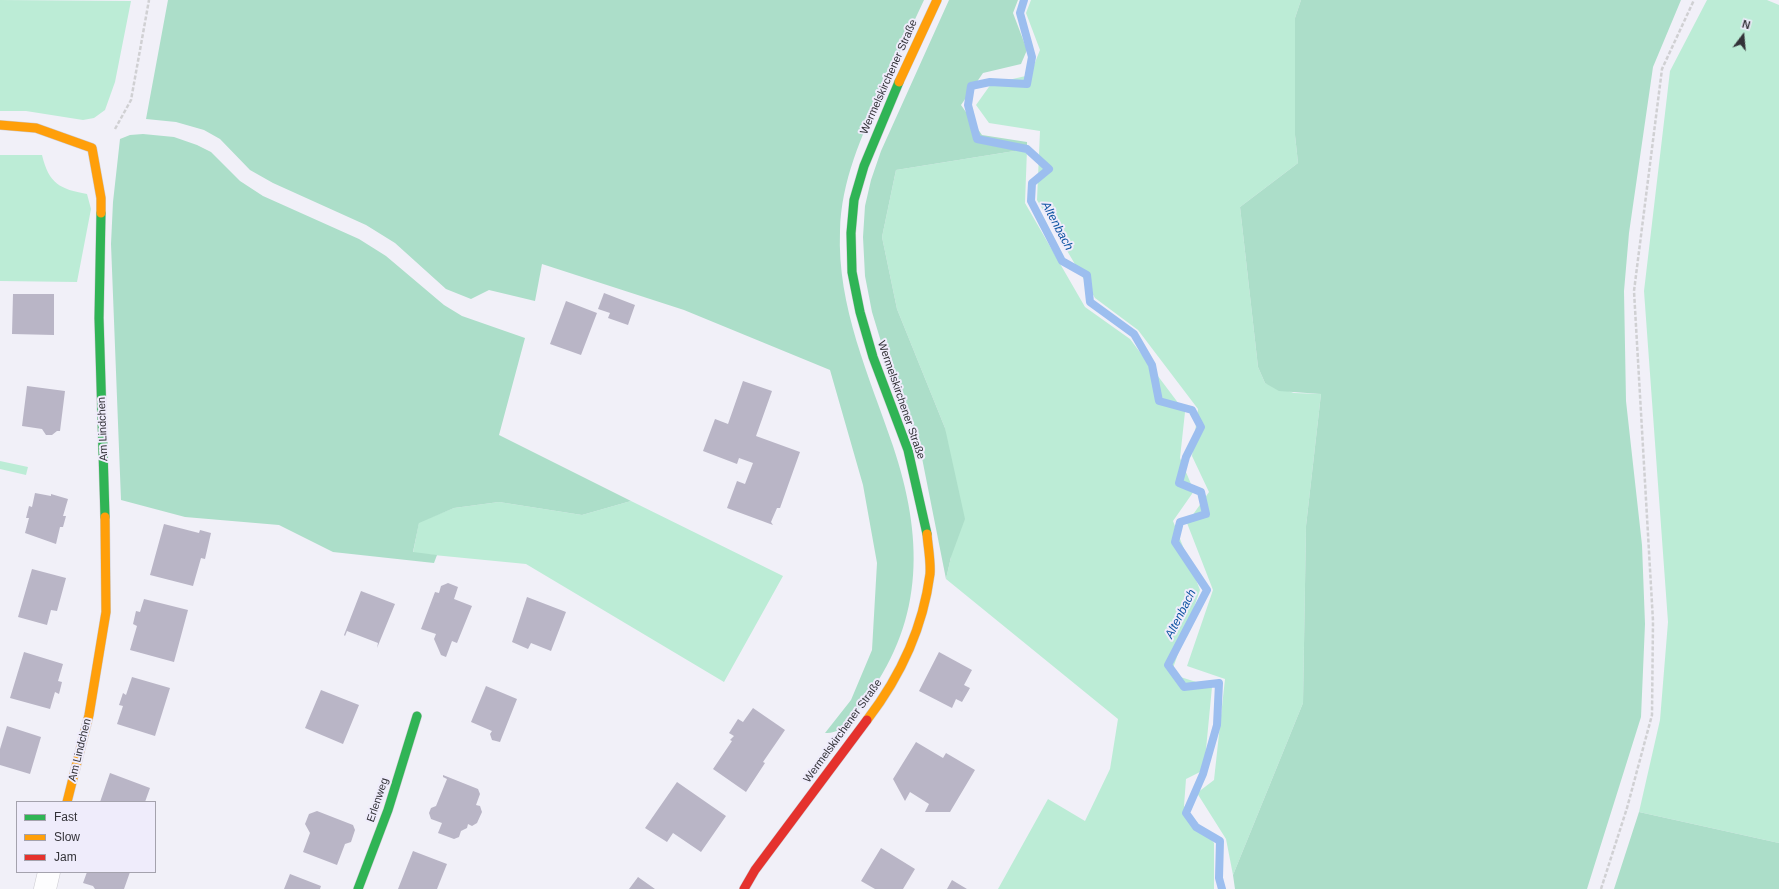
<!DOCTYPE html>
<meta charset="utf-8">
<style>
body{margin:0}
#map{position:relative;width:1779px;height:889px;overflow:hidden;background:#f1f0f8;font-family:Helvetica,sans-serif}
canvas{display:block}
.legend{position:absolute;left:16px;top:801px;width:140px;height:72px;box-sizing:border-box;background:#efecfb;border:1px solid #a4a2ad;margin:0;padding:5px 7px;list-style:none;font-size:12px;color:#333238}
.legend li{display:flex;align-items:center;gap:8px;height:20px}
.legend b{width:20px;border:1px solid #a4a2ad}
.north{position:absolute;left:1723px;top:16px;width:40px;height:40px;-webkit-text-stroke:3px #efecfb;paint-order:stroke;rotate:16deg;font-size:11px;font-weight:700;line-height:16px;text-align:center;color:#333238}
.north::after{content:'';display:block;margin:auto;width:14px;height:18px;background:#333238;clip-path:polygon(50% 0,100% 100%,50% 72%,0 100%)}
</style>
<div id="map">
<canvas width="1779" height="889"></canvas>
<ul class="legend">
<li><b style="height:5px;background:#30b455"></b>Fast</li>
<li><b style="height:5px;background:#ff9f0a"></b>Slow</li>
<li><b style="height:5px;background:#e5322d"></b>Jam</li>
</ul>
<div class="north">N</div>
</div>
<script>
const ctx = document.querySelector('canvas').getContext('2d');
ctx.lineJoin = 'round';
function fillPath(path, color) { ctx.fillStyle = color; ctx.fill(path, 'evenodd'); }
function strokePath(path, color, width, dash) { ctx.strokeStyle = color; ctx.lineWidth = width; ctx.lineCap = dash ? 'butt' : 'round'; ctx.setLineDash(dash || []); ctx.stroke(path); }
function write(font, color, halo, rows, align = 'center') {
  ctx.font = font + ' Helvetica,sans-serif'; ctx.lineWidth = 4; ctx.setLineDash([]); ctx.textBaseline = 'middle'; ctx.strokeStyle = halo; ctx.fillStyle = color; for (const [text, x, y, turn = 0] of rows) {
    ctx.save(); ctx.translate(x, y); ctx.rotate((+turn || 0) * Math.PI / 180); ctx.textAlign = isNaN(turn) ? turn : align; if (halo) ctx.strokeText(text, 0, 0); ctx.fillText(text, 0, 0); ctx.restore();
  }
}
fillPath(new Path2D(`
 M0,0l131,1 -16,81 -10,28 -11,8 -11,2 -57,-9h-26z
 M1031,0h270l-6,18v117l3,28 -58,44 18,160 7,16 29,10 27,1 -15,132 -3,177 -70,172 -7,-36 -29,-46 17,-13 11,-101 -38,-13 26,-76 -26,-67 22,-31 -17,-36 6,-47 -60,-79 -43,-32 -58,-98 3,-69 -51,-8 -13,-18 15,-21 39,-9 10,-25 -14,-37z
 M1707,0h60l12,5v838l-140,-31 21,-92 8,-98 -24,-331 26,-220z
 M1027,149l-2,54 60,104 45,32 55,73 -5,46 14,33 -21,30 27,69 -29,84 41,13 -8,83 -18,9 -2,27 30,37v46h-216l50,-90 37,22 25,-52 8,-50 -172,-140 5,-22 -6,-129 -48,-119 -15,-72 14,-67z
 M0,155h42c7,29 18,34 45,39l4,15 -14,73 -77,-1z
 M0,461l28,6 -2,8 -26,-6z
 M631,501l152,75 -59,106 -198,-118 -113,-11 6,-31 35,-14 45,-6 83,13z`), '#bcecd6');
fillPath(new Path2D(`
 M168,0h756c-14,30 -28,60 -42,91 -20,44 -41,90 -42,140 -3,76 29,144 53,215 30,90 32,171 -25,250 -11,15 -24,39 -43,37l26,-33 21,-50 5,-87 -14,-78 -33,-115 -146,-60 -142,-46 -7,37 -46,-11 -18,9 -25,-10 -51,-46 -29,-18 -93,-42 -23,-13 -30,-31 -16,-9 -28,-8 -30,-3z
 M949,0h69l-5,13 14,37 -6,14 -38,9 -22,32 21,30 45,7v7l-131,21 -14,67 15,72 48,119 20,91 -14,38 -5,22 -25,-126 -36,-98 -13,-43 -7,-36 -2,-39 2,-31 6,-26 10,-29z
 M1301,0h380l-28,67 -24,166 -5,58 2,110 16,144 3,79 -4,93 -54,172h-352l-2,-14 70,-172 3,-177 15,-132 -42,-3 -14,-8 -7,-16 -18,-160 58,-44 -3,-28v-117z
 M143,134l31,3 23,8 14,7 29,29 23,15 96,43 27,17 58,49 18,11 63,22 -26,97 132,66 -49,14 -83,-13 -45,6 -35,15 -6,29 24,3 -3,8 -101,-11 -54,-27 -94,-8 -64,-17 -10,-256 2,-42 7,-63 10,-4z
 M1639,812l140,31v46h-165z`), '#acdec9');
strokePath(new Path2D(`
 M1024,0l-4,13 12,44 -5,27 -37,-2 -19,4 -3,19 9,34 50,10 22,20 -17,14 -1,18 31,60 25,14 3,27 44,32 18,31 7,36 33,9 9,17 -15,30 -7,26 22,9 5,22 -26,8 -5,20 32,48 -39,75 16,22 35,-4 -2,42 -14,49 -17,39 10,14 24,14 -1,37 3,11`), '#9cbeef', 8);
fillPath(new Path2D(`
 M604,293l31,12 -7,20 -20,-7 2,-5 -12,-4z
 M13,294h41v41l-42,-1z
 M566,301l31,12 -16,42 -31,-11z
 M743,381l29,10 -16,45 44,16 -20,56h-3l-6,14 2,3 -46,-17 10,-27 8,3 8,-21 -14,-5 -2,6 -34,-13 12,-32 13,5z
 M27,386l38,5 -5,40h-3l-5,4h-6l-4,-6 -20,-3z
 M35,493l16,3v-2l17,5 -5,17h3l-3,11h-3l-4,17 -31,-11 4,-15h-3l3,-12 3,1z
 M164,524l35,9 1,-3 11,3 -6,26 -4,-1 -8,28 -43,-11z
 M32,569l34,9 -9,33 -6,-1 -4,15 -29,-8z
 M448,583l10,4 -4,12 18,7 -15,37 -5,-2 -6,16 -5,-2 -7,-16 2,-5 -15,-5 14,-37 4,1 2,-7z
 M361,591l34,13 -18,44 1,-5 -31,-12 -2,5 -1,-1z
 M527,597l39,15 -15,39 -20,-8 -3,6 -16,-7z
 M144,599l44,11 -14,52 -44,-12 7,-24 -4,-2 3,-13 4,1z
 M24,652l39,12 -5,17 4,1 -3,12 -4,-2 -5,17 -40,-11z
 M939,652l33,18 -8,15 6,3 -8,14 -6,-3 -4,9 -33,-17z
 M132,677l38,11 -15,48 -38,-12 6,-18 -4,-1 4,-12 3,2z
 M486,686l31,13 -17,43 -8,-2 -2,-6 2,-3 -21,-9z
 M321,690l38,15 -16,39 -38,-16z
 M753,708l32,22 -22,32 2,1 -19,29 -33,-23 19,-28 -2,-1 4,-4 -5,-3 9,-14 5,3z
 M7,726l34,11 -11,37 -30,-9v-16z
 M916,742l27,16 3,-5 29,17 -25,42h-25l4,-8 -19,-12 -5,9 -12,-22z
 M110,773l40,15 -5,14h-45z
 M443,775l35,14 2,5 -4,11 4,1 2,6 -5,11 -5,3 -4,-2 -1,4 -6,3 -2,6 -5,2 -16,-6 4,-10 -11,-4 -2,-6 2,-5 5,-2 11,-27 -4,-2z
 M677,782l49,34 -25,36 -28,-19 -6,9 -22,-14z
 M317,811l36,14 2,5 -4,12 -6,2 -8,21 -34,-13 7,-19 -5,-9 4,-10z
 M881,848l34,21 -12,20h-28l-14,-8z
 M413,851l34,13 -10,25h-39z
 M87,872h43l-6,17h-29l-2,-3 -10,-3z
 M290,874l31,12 -1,3h-36z
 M638,877l17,12h-26z
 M952,880l15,9h-20z`), '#b9b5c6');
const street = new Path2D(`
 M45,889l4,-17`);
const fast = new Path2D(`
 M899,82l-35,84 -10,34 -3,33 1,39 8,40 13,45 35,93 19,84
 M101,213l-2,105 6,199
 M358,889l30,-79 29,-94`);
const slow = new Path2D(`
 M899,82l38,-82
 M0,125l36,3 56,20 9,50v15
 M867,720c33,-43 56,-92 63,-146 1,-13 -2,-27 -3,-40
 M67,802l22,-87 17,-103 -1,-95`);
const jam = new Path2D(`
 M744,889l11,-19 112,-150`);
strokePath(street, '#cccbd1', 23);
strokePath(fast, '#cccbd1', 10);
strokePath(slow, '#cccbd1', 10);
strokePath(jam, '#cccbd1', 10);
strokePath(new Path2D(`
 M115,129l16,-29 18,-100
 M1601,889l26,-81 25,-93 1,-94 -19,-330 28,-222 32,-69`), '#d0d0d3', 2.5, [4, 2]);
strokePath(street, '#fdfdfe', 22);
strokePath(fast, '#30b455', 9);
strokePath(slow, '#ff9f0a', 9);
strokePath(jam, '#e5322d', 9);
write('11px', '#333238', '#efecfb', [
 ["Wermelskirchener Straße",889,77,-66],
 ["Wermelskirchener Straße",901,400,71],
 ["Am Lindchen",103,429,-92],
 ["Wermelskirchener Straße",843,731,-54],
 ["Am Lindchen",80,750,-76],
 ["Erlenweg",378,800,-71]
]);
write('italic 12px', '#0f54a2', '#efecfb', [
 ["Altenbach",1057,226,62],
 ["Altenbach",1181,614,-63]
]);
</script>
